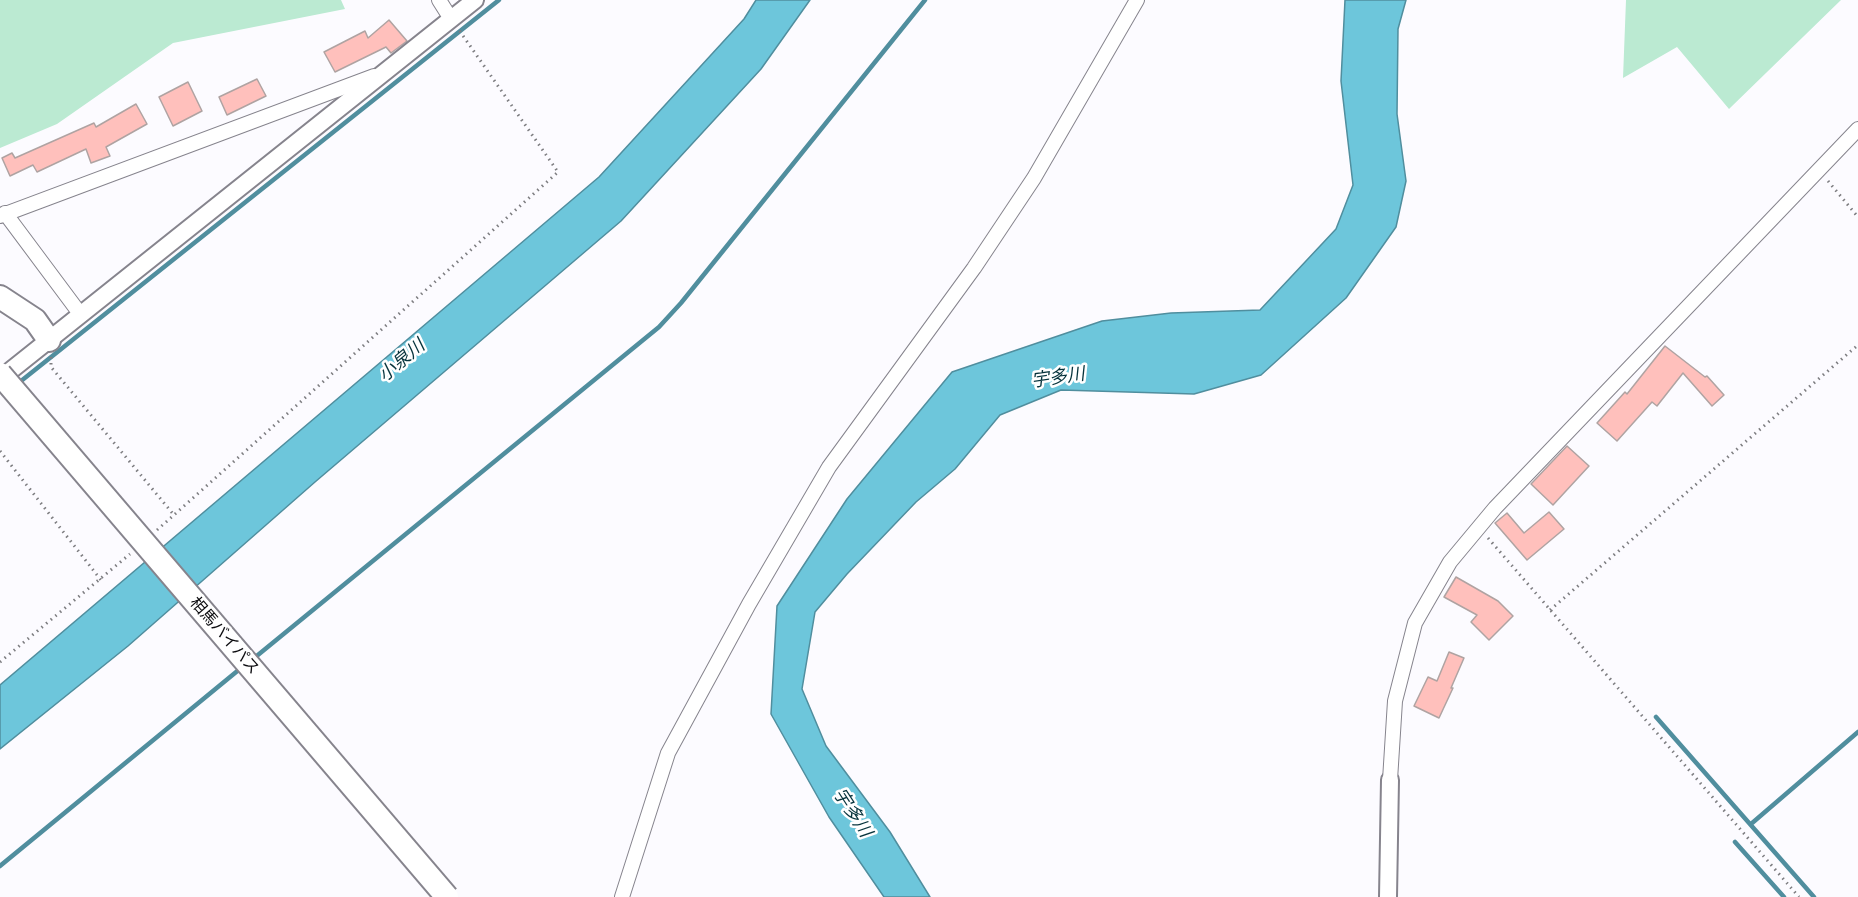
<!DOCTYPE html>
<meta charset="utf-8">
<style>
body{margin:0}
canvas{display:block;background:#fcfbff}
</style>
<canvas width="1858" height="897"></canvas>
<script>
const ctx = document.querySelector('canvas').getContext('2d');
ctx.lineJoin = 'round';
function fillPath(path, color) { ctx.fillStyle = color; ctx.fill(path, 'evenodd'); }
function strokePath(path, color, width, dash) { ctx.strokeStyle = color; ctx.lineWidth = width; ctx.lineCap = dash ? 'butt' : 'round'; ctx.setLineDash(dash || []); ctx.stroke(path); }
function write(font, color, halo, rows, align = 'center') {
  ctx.font = font + ' Helvetica,"Noto Sans JP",sans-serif'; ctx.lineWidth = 5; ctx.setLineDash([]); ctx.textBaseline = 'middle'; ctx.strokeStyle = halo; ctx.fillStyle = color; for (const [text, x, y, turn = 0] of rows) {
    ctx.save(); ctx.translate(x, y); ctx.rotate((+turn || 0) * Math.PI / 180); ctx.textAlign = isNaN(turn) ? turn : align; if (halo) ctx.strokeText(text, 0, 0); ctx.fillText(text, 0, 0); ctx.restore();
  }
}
fillPath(new Path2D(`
 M0,0h341l4,9 -172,34 -116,81 -57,24z
 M1626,0h215l-112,109 -52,-62 -54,31z`), '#bbead2');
const water = new Path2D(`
 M756,0h54l-49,69 -140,152 -306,261 -187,164 -128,103v-64l599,-508 145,-158z
 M1345,0h61l-8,29 -1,85 9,67 -10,46 -50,71 -85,77 -67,19 -133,-4 -61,25 -45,54 -39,33 -69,72 -32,38 -13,77 24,57 64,86 40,65h-46l-55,-80 -58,-103 6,-108 70,-107 105,-127 150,-51 69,-8 89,-3 76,-81 17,-44 -12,-104z`);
fillPath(water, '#6dc6db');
strokePath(water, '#508e9e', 1.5);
strokePath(new Path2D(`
 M16,385l483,-385
 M253,659l406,-332 22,-24 244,-303
 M1656,717l158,180
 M1751,824l107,-92
 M1735,842l49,55
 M0,866l241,-198`), '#508e9e', 4.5);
const building = new Path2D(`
 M389,20l18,21 -16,12 -5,-6 -51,25 -11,-20 41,-21 3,7z
 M257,79l9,17 -39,19 -8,-18z
 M188,82l14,29 -29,15 -14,-29z
 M136,104l11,20 -41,23 4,9 -19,7 -5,-14 -49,23 -4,-7 -23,11 -8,-18 10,-5 3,5 79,-35 2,4z
 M1665,346l40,31 2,-1 17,19 -12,11 -29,-33 -26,33 -5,-4 -35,39 -20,-18 28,-31 2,2z
 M1567,446l22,20 -36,39 -22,-21z
 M1549,512l15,17 -37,31 -32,-37 12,-10 17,20z
 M1456,577l42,24 15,15 -24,24 -18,-18 6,-7 -33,-18z
 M1449,652l15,6 -13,30h2l-14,30 -25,-12 14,-29 9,4z`);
fillPath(building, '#ffc0bc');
strokePath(building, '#afa3a2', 1.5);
const minor = new Path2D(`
 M439,0l12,19
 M5,213l76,102
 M0,216l374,-140
 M1390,780l5,-79 20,-78 35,-61 45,-54 363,-379
 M622,897l46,-144 81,-149 80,-137 145,-199 60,-90 103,-178`);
const tertiary = new Path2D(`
 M0,379l475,-379
 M1388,897l2,-117`);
const trunk = new Path2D(`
 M0,297l35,23 14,20`);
strokePath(minor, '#86848d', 16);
strokePath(tertiary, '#86848d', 20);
strokePath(trunk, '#86848d', 26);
strokePath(new Path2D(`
 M1828,181l30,36
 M51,357v10l123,148
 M0,451l101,129
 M157,530l401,-358 -99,-142
 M1488,538l311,359
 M1550,610l308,-265
 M0,662l130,-108`), '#7d7d80', 3, [1.5, 4.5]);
strokePath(minor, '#fff', 14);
strokePath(tertiary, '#fff', 16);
strokePath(trunk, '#fff', 22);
const trunkBridge = new Path2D(`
 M0,374l447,523`);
strokePath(trunkBridge, '#86848d', 26, []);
strokePath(trunkBridge, '#fff', 22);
write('16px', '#0c0c0f', '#fff', [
 ["相馬バイパス",224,636,49]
]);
write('italic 18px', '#06333c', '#fff', [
 ["小泉川",402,361,-40],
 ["宇多川",1058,378,-8],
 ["宇多川",852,813,57]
]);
</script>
